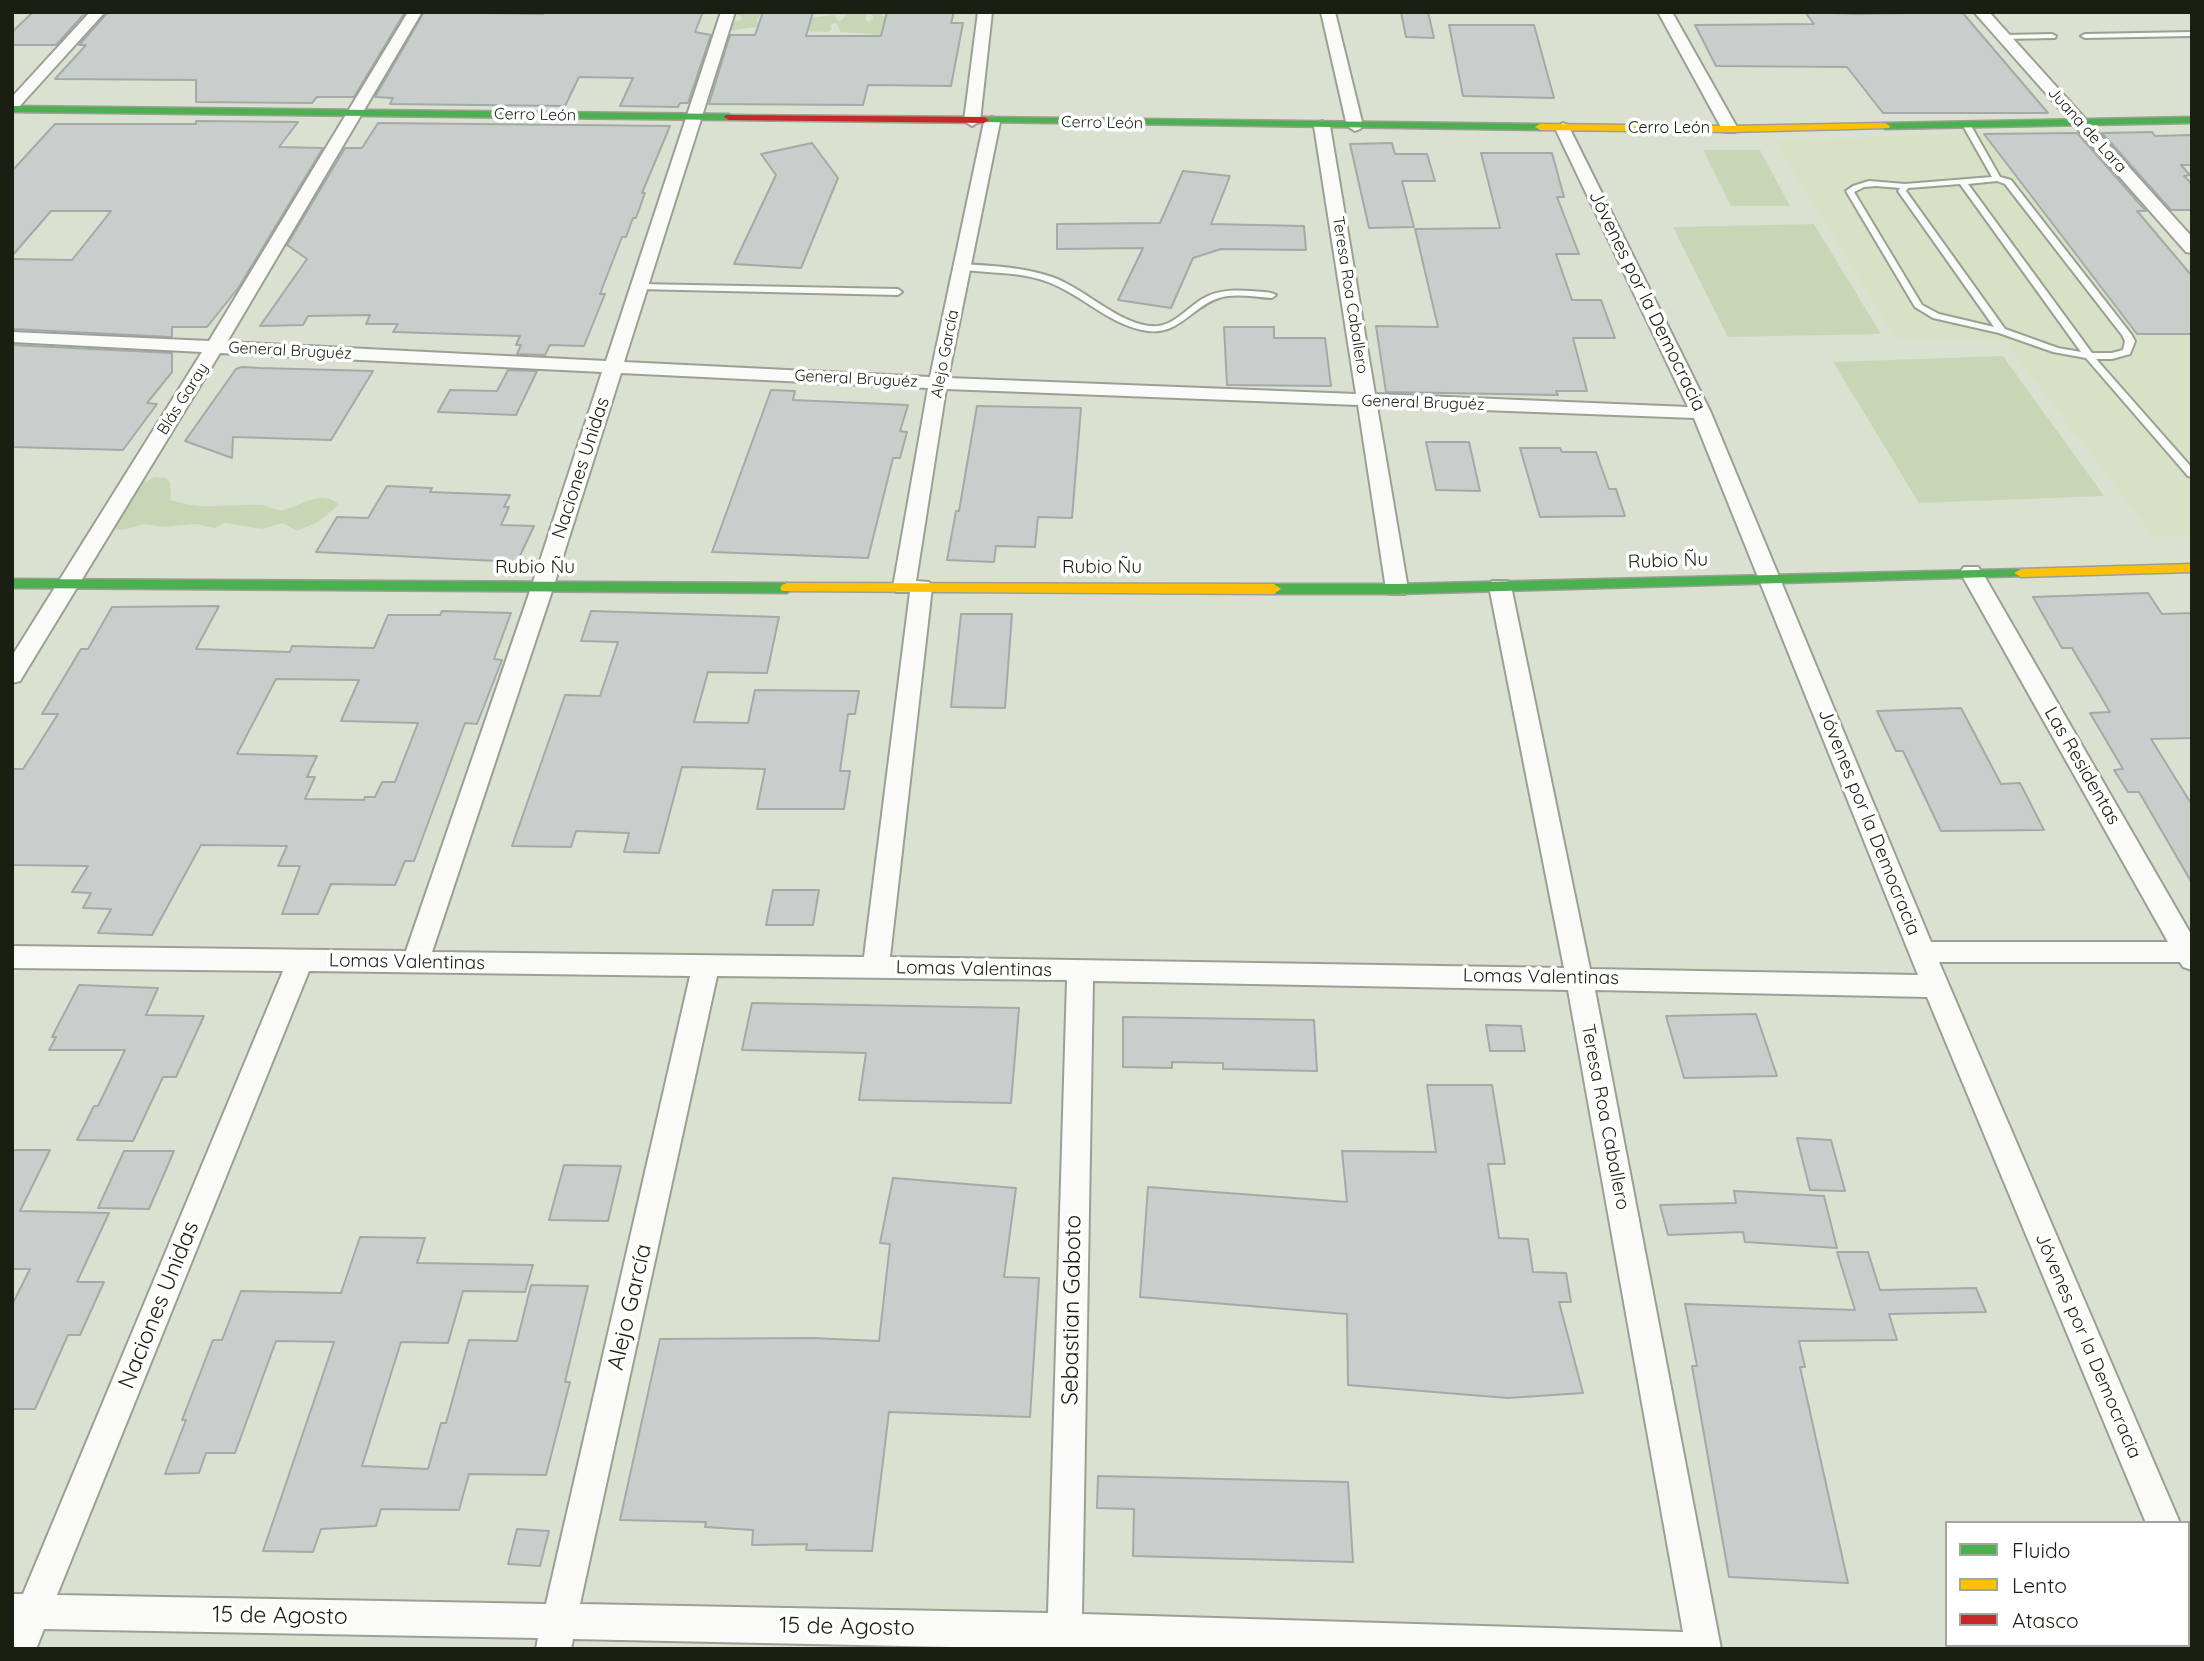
<!DOCTYPE html>
<meta charset="utf-8">
<style>
body{margin:0}
#map{position:relative;width:2204px;height:1661px;overflow:hidden;background:#dbe1d1;font-family:Quicksand,sans-serif}
canvas{display:block}
.frame{position:absolute;inset:0;border:14px solid #1a1e13;pointer-events:none}
.legend{position:absolute;left:1945px;top:1521px;width:245px;height:126px;box-sizing:border-box;background:#fff;border:2px solid #a3a5a1;margin:0;padding:9px 12px;list-style:none;font-size:21px;color:#1a1e13}
.legend li{display:flex;align-items:center;gap:14px;height:35px}
.legend b{width:35px;border:2px solid #a3a5a1}
</style>
<div id="map">
<canvas width="2204" height="1661"></canvas>
<div class="frame"></div>
<ul class="legend">
<li><b style="height:9px;background:#4caf50"></b>Fluido</li>
<li><b style="height:9px;background:#ffc107"></b>Lento</li>
<li><b style="height:9px;background:#c62828"></b>Atasco</li>
</ul>
</div>
<script>
const ctx = document.querySelector('canvas').getContext('2d');
ctx.lineJoin = 'round';
function fillPath(path, color) { ctx.fillStyle = color; ctx.fill(path, 'evenodd'); }
function strokePath(path, color, width, dash) { ctx.strokeStyle = color; ctx.lineWidth = width; ctx.lineCap = dash ? 'butt' : 'round'; ctx.setLineDash(dash || []); ctx.stroke(path); }
function write(font, color, halo, rows, align = 'center') {
  ctx.font = font + ' Quicksand,sans-serif'; ctx.lineWidth = 7; ctx.setLineDash([]); ctx.textBaseline = 'middle'; ctx.strokeStyle = halo; ctx.fillStyle = color; for (const [text, x, y, turn = 0] of rows) {
    ctx.save(); ctx.translate(x, y); ctx.rotate((+turn || 0) * Math.PI / 180); ctx.textAlign = isNaN(turn) ? turn : align; if (halo) ctx.strokeText(text, 0, 0); ctx.fillText(text, 0, 0); ctx.restore();
  }
}
fillPath(new Path2D(`
 M2072,129l120,145v262l-38,1 -150,-197 -108,-1 -121,-198z`), '#d6e1c5');
fillPath(new Path2D(`
 M731,12h33l-8,8 2,3 6,1 70,-9 5,6 4,-2 3,-7h23l-4,7 3,3 5,-3 -1,-6h8l6,5 -4,17 -41,-3 -5,-9 -6,2 2,4 -4,3 -66,-2 -5,-3 -30,4 1,-9 13,-2 1,-3z
 M1703,150h57l30,56h-59z
 M1814,224l67,110 -153,3 -55,-110z
 M2003,356l101,140 -185,7 -86,-141z
 M155,477l11,1 4,4 1,18c31,11 60,3 91,5 7,1 13,6 21,5 19,-4 38,-22 56,-5l-21,17 -21,9 -15,-8 -20,6 -37,-6 -10,5 -19,-4 -32,3 -19,-3 -22,6 -11,-1 14,-39z`), '#c9d6b6');
const building = new Path2D(`
 M33,12h53l-30,33h-44v-13z
 M108,12h297l-51,85h-37l-5,6 -116,-1v-22l-141,-1 31,-34h-7z
 M424,12l119,2 2,-2h158l-8,20 16,3 -23,68h-8l-2,4 -58,-1 13,-28 -54,-1 -14,29 -175,-2 3,-6 -18,-1z
 M763,12h50l-7,24h75l6,-24h67l-3,11h12l-12,63 -83,-1 -5,20 -154,-1 21,-69h25z
 M1401,12h27l6,26 -28,-1z
 M1805,12l52,2 105,-2 86,101h-165l-36,-46 -131,-1 -21,-41 119,-1z
 M1449,25h85l20,73 -91,-2z
 M196,121l102,1 -19,25 44,1 -84,139 -32,40h-35v10l-160,-8v-70l60,1 39,-49h-60l-39,45v-85l43,-47h141z
 M378,123l292,3 -28,67h3l-9,25h-3l-7,19h-4l-22,57h5l-21,52 -34,-1 -5,10 -28,-1 4,-9h-5l4,-9 -127,-4 5,-8h-32l4,-9 -62,1 -5,9 -43,1 47,-67 -20,-14 58,-97h17z
 M2152,132l3,4 37,-1v30h-11l9,10 -6,1 8,8v26h-21l-69,-77z
 M2077,133l69,78h-9l55,65v58h-55l-153,-200z
 M812,143l26,35 -37,90 -67,-4 42,-89 -15,-21z
 M1392,143l3,11h32l8,27h-33l12,46 -45,1 -19,-84z
 M1481,153h71l12,44h-7l22,57h-23l16,46h29l14,38h-42l14,53h-31l2,4 -172,-3 -10,-66 62,1 -23,-98 85,-1z
 M1183,171l47,5 -19,48 93,2 2,24 -85,-1 -28,9 -22,50 -53,-8 25,-52 -86,1v-25l103,-1z
 M1224,327h50v11h51l6,48 -104,-1z
 M12,345l160,8v19l-25,31 10,1 -34,46 -111,-3z
 M242,367l19,1 112,3 -42,69 -98,-3 -1,21 -47,-17 51,-72z
 M508,370l29,1 -21,44 -78,-3 12,-22 47,1z
 M771,390l24,1 -2,9 115,5 -8,26 7,1 -7,26h-7l-25,100 -156,-6z
 M977,406l104,2 -9,110 -34,-1 -3,30 -39,-1 -2,16 -47,-2 9,-49h3z
 M1426,442h43l11,49 -44,-1z
 M1520,448h40l2,4h34l13,37h7l9,27 -85,1z
 M387,486l45,2 -2,4 80,3 -6,12h5l-8,18 33,1 -17,36 -201,-10 21,-35 31,1z
 M2148,593l14,21 30,-1v125l-41,1 41,66v78l-53,-91h-11l-14,-22 9,-1 -33,-56 20,-1 -38,-64h-10l-29,-51z
 M219,606l-23,43 94,3 2,-6 82,2 14,-33h52l2,-4 69,2 -17,46 8,1 -25,64 -12,-1 -51,138h-9l-10,24 -64,-1 -13,30h-36l18,-48h-22l9,-20 -86,-1 -49,90 -54,-2 13,-24 -28,-1 8,-15 -19,-1 16,-26 -76,-1v-96h11l11,-17 24,-38h-16l39,-65h7l24,-42zM276,679l83,1 -18,41 77,2 -23,59h-13l-7,15h-10l-1,3 -59,-1 10,-22h-8l10,-21 -80,-2z
 M591,611l188,6 -12,56 -59,-1 -14,50 54,1 7,-33 104,1 -4,23h-7l-8,57h10l-6,38h-87l8,-40 -83,-2 -23,86 -35,-1 5,-19 -53,-2 -5,16 -59,-1 53,-151 35,1 18,-54 -37,-1z
 M961,614h51l-7,94 -54,-1z
 M1961,708l40,76 19,-1 24,47 -103,1 -38,-80h-7l-19,-40z
 M773,890h46l-6,35h-47z
 M79,985l79,3 -12,27 58,1 -28,61h-13l-30,64 -56,-1 17,-34h4l27,-56h-76l7,-13h-4z
 M752,1003l267,5 -8,95 -152,-3 7,-47 -124,-3z
 M1756,1014l21,62 -93,2 -18,-62z
 M1123,1017l191,3 3,51 -94,-2v-6l-51,-1v6l-49,-1z
 M1486,1025l35,1 4,25h-35z
 M1427,1085h65l13,79h-17l11,74 29,1 5,33 33,1 5,29h-12l24,91 -75,5 -160,-13 -1,-71 -207,-17 8,-110 199,15 -5,-51 94,1z
 M1797,1138l34,2 14,51 -35,-1z
 M12,1150h38l-30,61 89,2 -32,69h27l-24,53h-12l-33,74h-23v-104l18,-36h-18z
 M124,1151h50l-25,58 -51,-1z
 M564,1165l57,1 -13,55 -59,-1z
 M893,1178l123,10 -12,89 35,1 -9,139 -141,-5 -17,139 -66,-1 1,-6 -55,1 1,-15 -48,-3 1,-5 -86,-2 40,-181 152,-1 67,3 11,-97 -10,-1z
 M1734,1191l90,5 13,52 -92,-6 -2,-10 -75,3 -8,-30 76,-2z
 M360,1237l65,1 -8,25 116,2 -8,27 -62,-1 -15,52 -47,-1 -39,124 66,3 13,-46h5l23,-83 48,1 14,-56 57,1 -23,96h5l-24,93 -77,-1 -10,36 -78,-1 -5,17 -55,3 -8,23 -50,-1 71,-209 -58,-1 -41,112h-29l-7,20 -34,1 21,-54h-4l31,-80h9l19,-49 100,2z
 M1837,1252h31l12,38 96,-2 10,24 -97,2 8,26 -98,1 6,26h-5l48,216 -119,-6 -37,-211h5l-12,-62 170,6z
 M1098,1476l250,6 5,80 -220,-6 1,-47 -37,-1z
 M517,1529l32,2 -9,35 -32,-2z`);
fillPath(building, '#c7cecc');
strokePath(building, '#a3aaa7', 2);
const lane = new Path2D(`
 M2192,32v4l-107,2 -4,-2 4,-2z
 M2052,34l4,2 -1,2 -51,1 -4,-2 4,-2z
 M1963,122l7,2 30,53 11,3 120,154 4,7 -5,13 -18,5h-16l96,109v9l-4,-1 -102,-118 -33,-6 -54,-19 -66,-15 -18,-11 -69,-116 7,-5 16,-5 36,3 87,-7 -30,-53zM1997,181l8,3 117,151 3,6 -2,9 -11,3h-20l-124,-169zM1960,184l121,168 -23,-4 -53,-19 -99,-138 2,-3zM1876,186l24,2 -2,3 96,136 -55,-13 -17,-9 -68,-113 10,-5z
 M962,264c30,2 61,3 90,13 33,11 71,52 106,49 18,-2 31,-20 46,-28 14,-8 30,-8 47,-7 8,1 18,0 25,4l-4,3c-17,-1 -37,-5 -53,0 -26,8 -40,37 -71,33 -38,-5 -65,-36 -100,-49 -29,-11 -59,-8 -89,-13v-4z
 M640,284l258,5 4,3 -4,3 -261,-6 -1,-2z`);
const street = new Path2D(`
 M90,12h15l-88,97 -5,1v-13z
 M408,12h14l-195,330 379,19 115,-349h14l-111,350 306,15 54,-255 8,-5 8,5 -52,256 408,16 -42,-268 8,-5 8,5 45,268 313,13 -133,-279 8,-5 5,2 143,288 220,529h237l-208,-370 4,-5h14l4,5 210,364v34l-9,-3 -3,-5h-241l241,561h-34l-219,-526 -332,-7 126,659h-675l-473,-10 -2,10h-35l2,-11 -494,-9 -8,20h-24v-55h11l260,-623 -271,-3v-22l394,5 125,-363 71,-216 -382,-19 -200,328 -8,2v-27l190,-304 -190,-10v-10l197,9zM621,373l307,15 -35,199 3,5h14l-46,365 -432,-5 121,-364zM946,389l412,16 28,184 3,5h16l3,-5 -31,-183 317,12 224,557 -328,-6 -79,-383 -3,-5h-16l-3,5 75,382 -674,-11 42,-370 -3,-5 -13,-1zM309,971l381,5 -144,628 -489,-9zM717,976l350,4 -19,633 -468,-9zM1093,981l475,9 115,642 -601,-18z
 M978,12h14l-12,109 -8,5 -8,-5z
 M1321,12h14l28,114 -3,3 -5,2 -8,-5z
 M1658,12h14l66,117 -3,3h-10l-3,-3z
 M1974,12h15l203,225v16l-6,-1z
 M2188,1537h4v34h-4z
 M2188,1581l4,1v45l-4,-1z`);
const fast = new Path2D(`
 M12,106l717,8 5,3 -5,3 -717,-8z
 M984,117l556,7 5,3 -5,3 -559,-8v-4z
 M2192,117v6l-307,6 -5,-3 5,-3z
 M2021,569l7,4 -2,3 -629,18h-123l-7,-5 7,-5h123z
 M12,579l775,4 7,5 -7,5 -775,-5z`);
const slow = new Path2D(`
 M1885,123l5,3 -1,2 -159,4 -190,-2 -5,-3 5,-3 190,2z
 M2192,564v8l-171,5 -7,-4 7,-4z
 M787,583l487,1 7,5 -7,5 -492,-3 -2,-3 2,-3z`);
const jam = new Path2D(`
 M726,115l258,2 5,3 -5,3 -255,-3 -5,-3z`);
strokePath(lane, '#9ba094', 4);
strokePath(street, '#9ba094', 4);
strokePath(fast, '#9ba094', 3);
strokePath(slow, '#9ba094', 3);
strokePath(jam, '#9ba094', 3);
fillPath(lane, '#fafaf8');
fillPath(street, '#fafaf8');
fillPath(fast, '#4caf50');
fillPath(slow, '#ffc107');
fillPath(jam, '#c62828');
write('16px', '#1a1e13', '#fff', [
 ["Cerro León",535,115,1],
 ["Cerro León",1102,123,1],
 ["Cerro León",1669,128],
 ["Juana de Lara",2087,130,48],
 ["Teresa Roa Caballero",1350,295,81],
 ["General Bruguéz",290,351,3],
 ["Alejo García",945,354,-79],
 ["General Bruguéz",856,379,3],
 ["Blás Garay",183,399,-58],
 ["General Bruguéz",1423,403,2]
]);
write('19px', '#1a1e13', '#fff', [
 ["Jóvenes por la Democracia",1647,301,64],
 ["Naciones Unidas",581,468,-72],
 ["Rubio Ñu",1668,561,-2],
 ["Rubio Ñu",535,567],
 ["Rubio Ñu",1102,567],
 ["Las Residentas",2082,766,60],
 ["Jóvenes por la Democracia",1869,822,68],
 ["Lomas Valentinas",407,962,1],
 ["Lomas Valentinas",974,969,1],
 ["Lomas Valentinas",1541,977,1],
 ["Teresa Roa Caballero",1605,1117,79],
 ["Jóvenes por la Democracia",2088,1346,67]
]);
write('23px', '#1a1e13', '#fff', [
 ["Naciones Unidas",159,1305,-68],
 ["Alejo García",630,1307,-77],
 ["Sebastian Gaboto",1072,1310,-89],
 ["15 de Agosto",280,1616,1],
 ["15 de Agosto",847,1627,1]
]);
</script>
